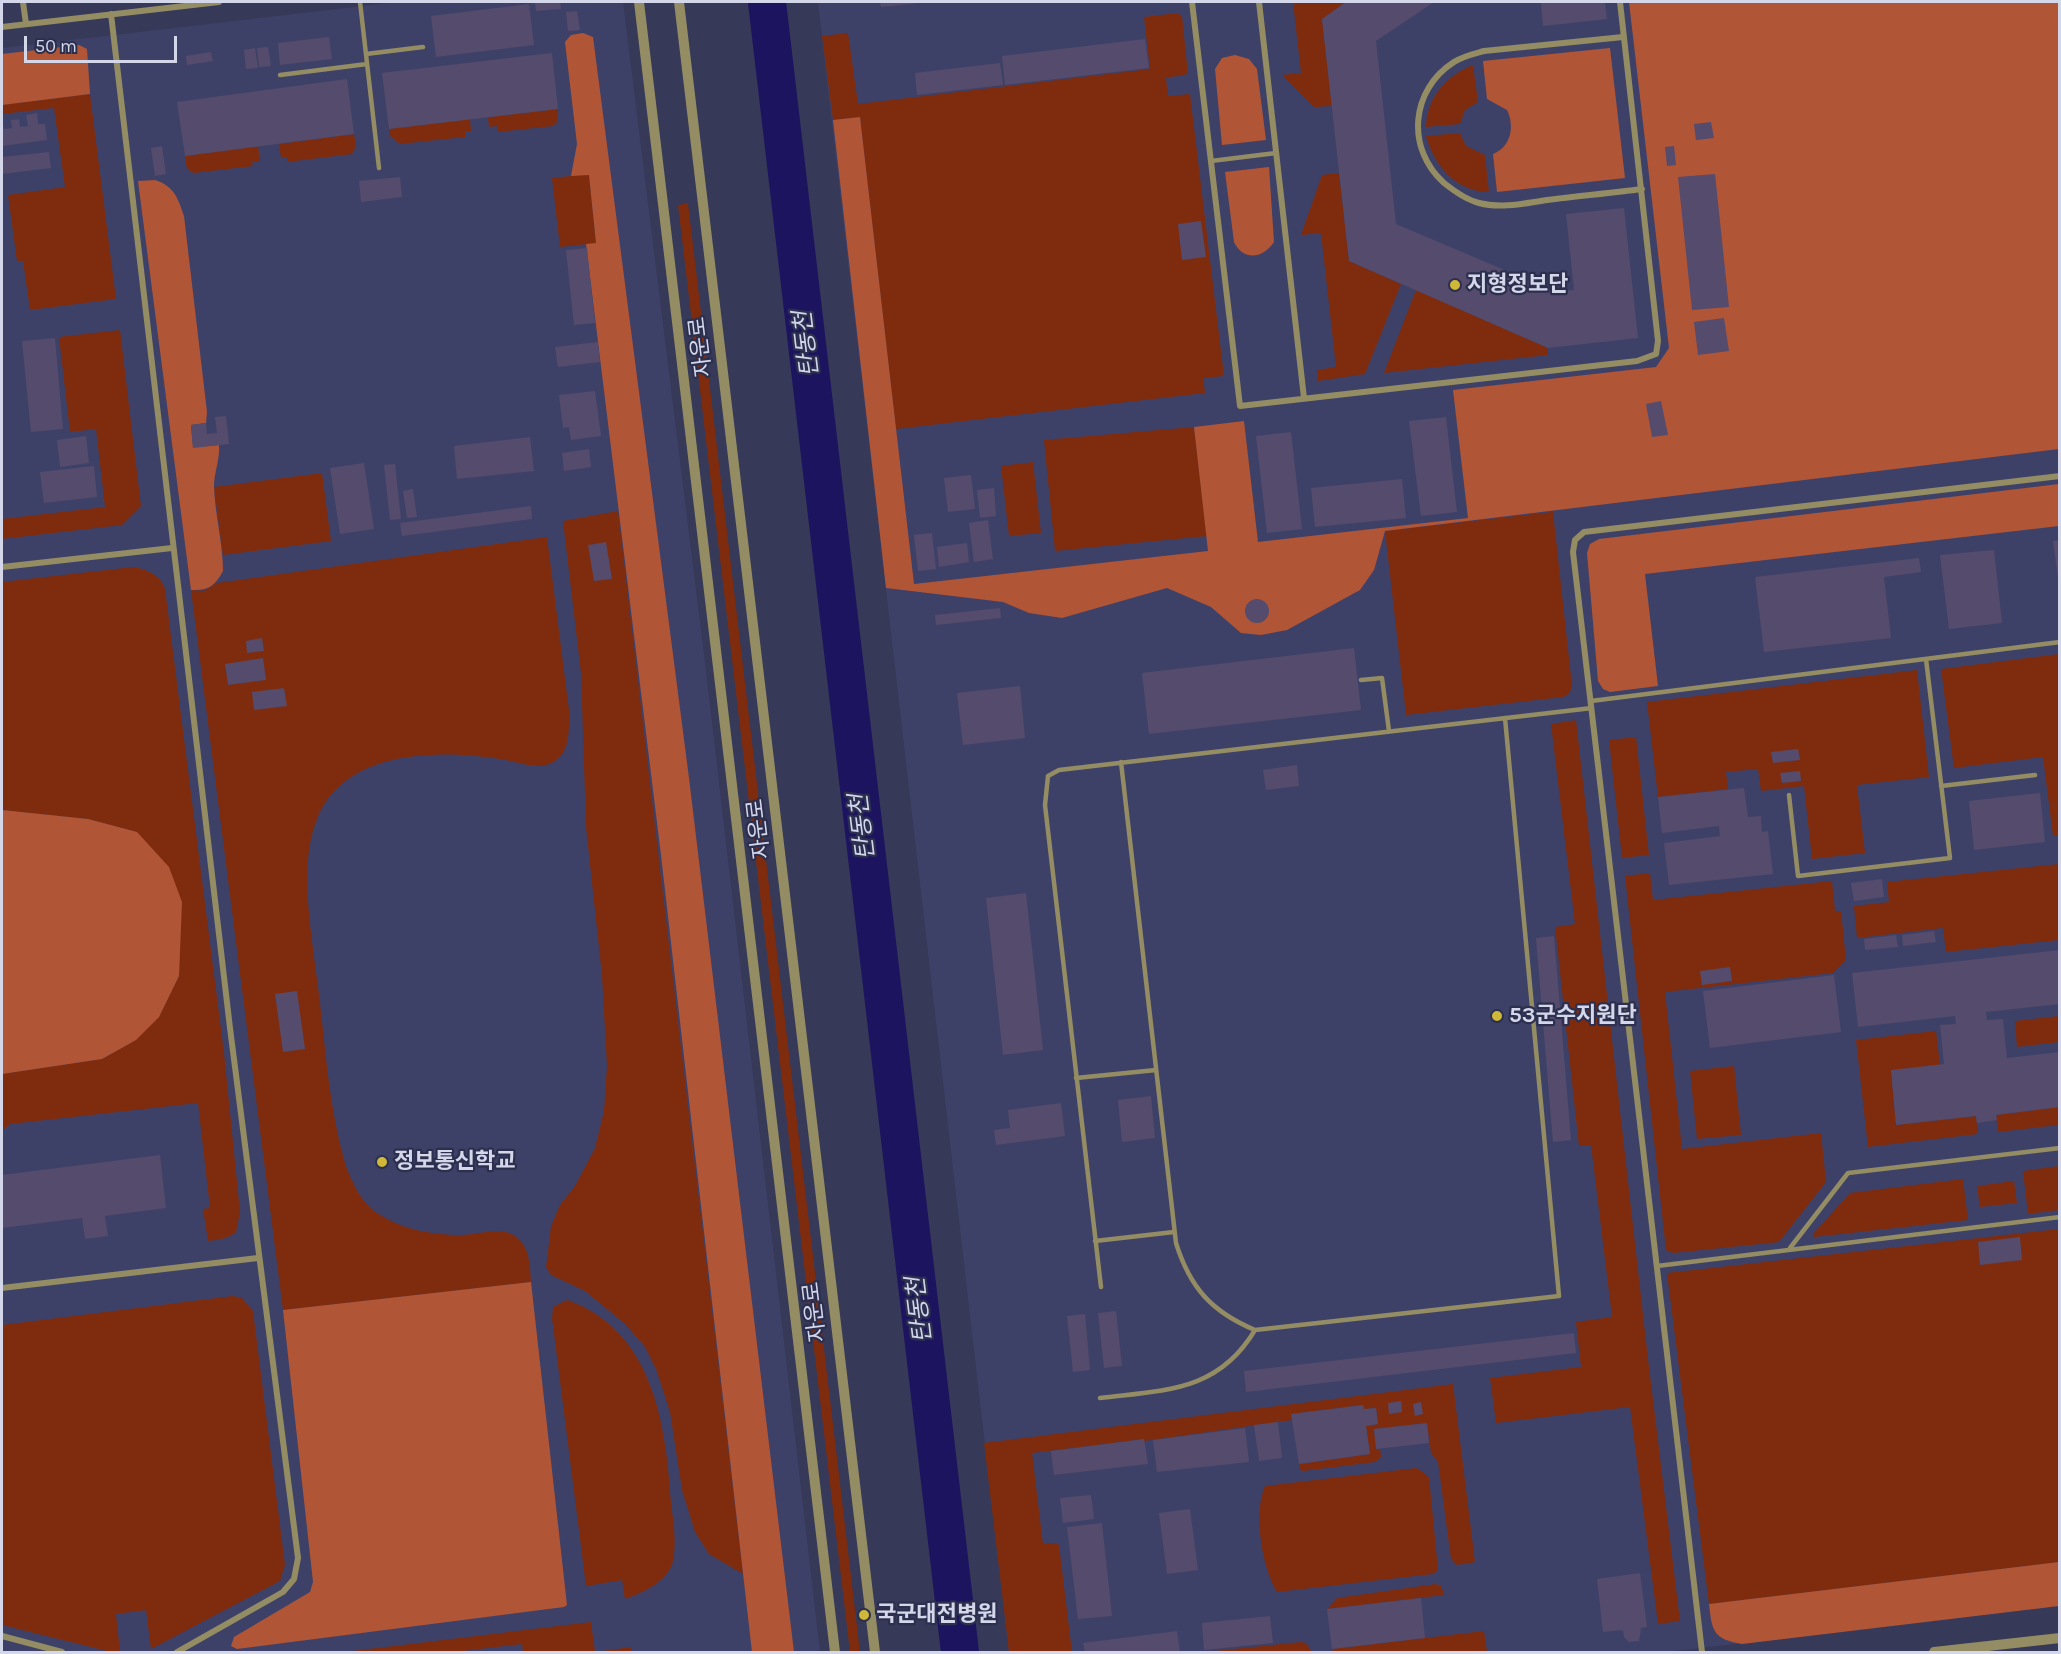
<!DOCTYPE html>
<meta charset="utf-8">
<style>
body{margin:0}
#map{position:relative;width:2061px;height:1654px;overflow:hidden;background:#363958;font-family:Karla,sans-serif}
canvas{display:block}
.frame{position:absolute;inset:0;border:3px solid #d4d7ea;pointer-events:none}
.scale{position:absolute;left:24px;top:36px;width:153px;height:27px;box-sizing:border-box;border:3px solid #d4d7ea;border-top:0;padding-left:8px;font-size:18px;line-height:21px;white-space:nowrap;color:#d4d7ea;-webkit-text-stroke:4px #2c2f4d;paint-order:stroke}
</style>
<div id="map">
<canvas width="2061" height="1654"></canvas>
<div class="frame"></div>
<div class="scale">50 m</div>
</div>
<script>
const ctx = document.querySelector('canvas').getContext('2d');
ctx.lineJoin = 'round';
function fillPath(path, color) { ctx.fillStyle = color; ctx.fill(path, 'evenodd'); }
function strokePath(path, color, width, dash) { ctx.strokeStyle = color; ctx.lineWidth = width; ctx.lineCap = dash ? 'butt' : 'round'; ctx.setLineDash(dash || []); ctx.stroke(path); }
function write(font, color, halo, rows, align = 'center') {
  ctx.font = font + ' Karla,"Noto Sans KR",sans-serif'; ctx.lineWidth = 4.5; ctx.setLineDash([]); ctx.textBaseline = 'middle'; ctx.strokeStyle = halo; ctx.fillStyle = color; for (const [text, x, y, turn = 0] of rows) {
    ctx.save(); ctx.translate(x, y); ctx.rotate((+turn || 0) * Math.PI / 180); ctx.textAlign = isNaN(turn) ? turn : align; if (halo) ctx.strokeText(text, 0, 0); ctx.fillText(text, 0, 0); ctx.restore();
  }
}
fillPath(new Path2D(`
 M397,2h226l83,669 114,981h-818v-1604z
 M818,2h1241v1604l-393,46h-657z`), '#3e4167');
fillPath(new Path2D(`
 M1293,2h53l-24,17 10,87 -18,1 -32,-32 19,-2z
 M1178,13l4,3 6,58 -22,4 2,18 22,-2 34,282 -21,2 2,15 -309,36 -36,-312 -27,3 -11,-84 26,-3 10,71 292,-35 -6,-52z
 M1473,65l5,37 -13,8 -5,14 -34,3c1,-30 20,-51 47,-62z
 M90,94l26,205 -86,11 -7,-49h-6l-9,-66 57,-8 -11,-79 -52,6v-9z
 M558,109l-1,13 -4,4 -55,6 -1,-6 -8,1 -1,-10z
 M470,119l1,12h-6v6l-65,7 -10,-8 -1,-7z
 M1460,133l6,13 19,9 4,37c-33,0 -55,-27 -63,-56z
 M354,134l2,12 -4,8 -65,8v-5l-6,1 -2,-14z
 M258,146l2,15 -8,1 1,4 -59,7 -7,-4 -2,-13z
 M1339,173l10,88 52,23 -36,90 -47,7 -1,-11 19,-3 -15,-134 -20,2 21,-60z
 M589,174l7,69 -36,4 -8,-69z
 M688,203l172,1449h-10l-172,-1447z
 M1416,290l132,58v7l-164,18z
 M120,330l21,176 -19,19 -120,14v-20l103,-12 -9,-78 -26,3 -11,-95z
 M1194,427l13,109 -152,15 -11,-111z
 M1033,462l8,71 -32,3 -8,-70z
 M322,473l9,68 -108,14 -9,-68z
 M618,511l125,1063 -34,-20 -14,-22 -13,-42 -12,-78 -14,-43 -11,-22 -20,-23 -40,-33 -34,-16 -5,-8 5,-41 9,-21 15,-19 20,-38 9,-37 3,-45 -5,-90 -16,-149 -5,-154 -18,-152z
 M1553,512l19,174 -3,8 -6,3 -157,18 -21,-184z
 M547,537l22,173c0,16 2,41 -14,51 -16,11 -38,0 -55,-2 -63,-10 -156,-9 -183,60 -7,17 -9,36 -10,54 0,43 8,87 13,130 6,53 10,108 25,160 5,15 15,37 28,47 25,19 58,25 88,25 16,0 40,-9 54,1 15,10 15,30 16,46l-248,28 -92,-720 13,1 13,-8z
 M133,567c13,2 28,8 32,22l59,464 16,159 -4,20c-8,7 -19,8 -28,9l-5,-32 7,-1 -12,-105 -188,21 -8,7v-57l100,-15 34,-19 23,-23 20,-41 -42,-144 -49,-13 -86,-9v-228z
 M2059,654l1,182h-7l-10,-79 -89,11 -13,-99z
 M1917,670l12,107 -72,8 8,68 -53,6 -8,-73 -43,5 -3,-22 -32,3 2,17 -70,8 -11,-95z
 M1576,720l72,639 32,262 -22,3 -28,-217 -134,16 -6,-45 91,-11 -5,-45 36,-5 -21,-172 -12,1 -24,-219 20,-3 -24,-200z
 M1636,737l13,118 -27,3 -13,-118z
 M2059,864v76l-113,12 -3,-24 -86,10 -3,-32 35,-4 -2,-20z
 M1650,873l3,27 179,-19 3,30h6l5,49 -13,13 -168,19 17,157 139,-16 5,49 -47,60 -106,11 -7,-3 -41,-374z
 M2059,1016v26l-42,5 -2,-26z
 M1936,1031l4,34 -49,6 5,54 80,-9 2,18 -110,13 -12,-107z
 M1734,1066l7,69 -44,4 -7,-68z
 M2059,1107v18l-61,7 -2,-17z
 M2059,1166v44l-31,4 -5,-43z
 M1963,1179l5,41 -154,17v-4l36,-40z
 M2014,1181l3,22 -37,4 -3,-21z
 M2059,1229v333l-350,42 -42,-331z
 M233,1296l9,2 11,13 32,254 -5,16 -129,68 -5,-39 -30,4 4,38h-9l-109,-27v-300z
 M567,1300c86,30 99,124 104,202 2,18 6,41 2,59 -5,21 -31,32 -48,38l-3,-19 -36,6 -34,-268 1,-11z
 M1453,1384l22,178 -18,3 -6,-6 -13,-97 -7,-9 -4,-30 -53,6 2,20h4l1,8 -6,5 -72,9 -3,-2 -1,-5 71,-10 -4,-28 12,-2 -2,-16 -12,1 -1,-4 -72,9 1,6 -148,21v-2l-112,14 11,91 12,-1 4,2 13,107h-63l-25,-209z
 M1417,1468l12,9 9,93 -5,4 -156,18c-15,-24 -24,-79 -12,-106z
 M1436,1584l5,2 3,9 -117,14 10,-11z
 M591,1622l4,30 37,-5 -2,5h-107l-1,-8 -68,8h-109z
 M1484,1631l3,21h-154l-1,-3z
 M1300,1642l6,1 6,9h-106z`), '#7f2c0e');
fillPath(new Path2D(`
 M1629,2h430v447l-674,82 -11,39 -14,20 -73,40 -26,5 -20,-2 -30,-26 -44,-19 -105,30 -33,-5 -26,-11 -117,-14 -53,-468 27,-3 54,467 294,-33 -14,-124 50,-6 14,121 210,-24 -15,-128 203,-23 13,-19z
 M583,33l10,4 96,741 105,874h-42l-91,-797 -75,-611 10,-1 -7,-68 -18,1 6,-32 -12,-102 6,-7z
 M79,45l8,4 3,45 -88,11v-51z
 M1610,48l15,130 -128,14 -4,-38c18,-7 22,-28 14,-44l-20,-11 -4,-38z
 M1235,55l14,4 8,10 9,71 -44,5 -7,-76 7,-11z
 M1269,167l5,75c-11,17 -31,19 -40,0l-9,-70z
 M155,180c19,6 23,18 29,36l23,196 -1,11 -15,2 2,22 26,-2c1,16 -5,26 -5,42 1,28 9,56 9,84 -8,15 -15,20 -32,19l-53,-409z
 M2059,484v42l-414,48 13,112 -48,6 -7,-3 -5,-8 -11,-128 3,-9 9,-5z
 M2,810l86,9 49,13 32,35 13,35 -3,74 -20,41 -23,23 -34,19 -100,15z
 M531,1282l36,323 -3,2 -327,42 -6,-3 3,-9 76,-45 3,-10 -30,-272z
 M2059,1562v44l-317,38c-29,-5 -30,-13 -33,-40z`), '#b15537');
strokePath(new Path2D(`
 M767,2l193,1650`), '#1d1460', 38);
fillPath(new Path2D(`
 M535,2h25l1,7 -25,2z
 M880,2h39v1l-38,4z
 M1346,2h88l-58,39 20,183 158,67 20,-1 -8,-76 58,-6 14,130 -90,10 -199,-87 -27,-242z
 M1541,2h64l2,17 -64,7z
 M529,4l5,41 -98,12 -5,-41z
 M577,11l3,19 -12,1 -2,-19z
 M329,37l3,22 -52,6 -2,-22z
 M1145,39l4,29 -144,17 -3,-29z
 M268,47l3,19 -12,1 -2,-19z
 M255,48l3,20 -12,1 -2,-19z
 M211,52l2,9 -26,4 -1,-9z
 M552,53l6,56 -169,20 -7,-56z
 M1000,63l3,22 -86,10 -2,-22z
 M347,79l7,55 -169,22 -8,-54z
 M37,113l1,11h7l2,16 -45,6v-27l2,10 8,-1 -1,-8 8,-1 1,8 8,-1 -2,-11z
 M1711,122l3,16 -18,2 -2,-16z
 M162,146l4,28 -11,2 -4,-28z
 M1674,146l2,19 -9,1 -2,-19z
 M49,152l2,16 -49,6v-17z
 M1715,174l14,133 -37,3 -14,-133z
 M400,177l2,20 -41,5 -2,-21z
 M1201,221l5,36 -24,3 -4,-36z
 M587,248l8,75 -21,2 -8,-75z
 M1724,318l5,33 -31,4 -4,-33z
 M55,338l8,91 -32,3 -9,-91z
 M598,342l2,20 -42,5 -3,-20z
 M595,391l6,45 -30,4 -2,-13 -6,1 -4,-33z
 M1661,401l7,34 -16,2 -6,-33z
 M226,416l3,28 -36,4 -2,-23 15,-2 1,11 10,-1 -2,-16z
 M1446,417l11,95 -36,4 -12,-95z
 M1291,432l11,97 -35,4 -11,-97z
 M86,436l3,27 -29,4 -3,-27z
 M530,437l4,34 -77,8 -3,-33z
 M589,449l2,18 -27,4 -2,-18z
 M364,463l10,66 -34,5 -10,-66z
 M395,464l6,55 -11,1 -6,-55z
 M94,466l3,31 -53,6 -4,-31z
 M971,475l4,34 -27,3 -4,-34z
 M1402,479l4,39 -91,9 -4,-39z
 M994,488l2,28 -16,2 -3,-28z
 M413,489l4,28 -10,1 -4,-27z
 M531,506l1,13 -130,17 -2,-13z
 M988,520l5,39 -19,3 -5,-39z
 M932,533l4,36 -18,2 -4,-36z
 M2060,540v38h-2l-5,-37z
 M606,542l6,37 -18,2 -6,-36z
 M967,543l2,19 -30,5 -2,-20z
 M1994,550l8,73 -53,6 -9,-74z
 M1919,558l2,14 -37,5 7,61 -127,14 -9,-75z
 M1245 611a12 12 0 1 1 24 0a12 12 0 1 1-24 0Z
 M1000,608l1,10 -65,7 -1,-10z
 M262,638l2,13 -17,2 -1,-12z
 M1354,648l7,62 -212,24 -7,-61z
 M263,658l3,22 -38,5 -3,-21z
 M1020,686l5,52 -62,7 -6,-52z
 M284,688l3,18 -33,4 -2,-18z
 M1798,749l2,11 -27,3 -2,-11z
 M1297,765l2,21 -33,4 -3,-20z
 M1800,771l1,10 -19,2 -2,-10z
 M1744,788l4,29 13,-1 1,16 6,-1 5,43 -104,11 -5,-42 56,-7 -1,-10 -57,7 -4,-36z
 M2040,793l5,49 -71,8 -5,-49z
 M1882,879l2,18 -30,4 -3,-18z
 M1026,893l17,157 -40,5 -17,-157z
 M1934,931l2,11 -33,4 -1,-11z
 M1896,935l2,12 -33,3 -1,-11z
 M1554,936l17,204 -18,2 -17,-204z
 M2060,950v54l-74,8 1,8 16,-1 4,39 53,-6v55l-64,8 1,5 -20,3 -1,-7 -80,9 -5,-55 53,-6 -4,-39 16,-1 -1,-8 -97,11 -6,-54z
 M1730,967l2,14 -30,4 -2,-14z
 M1834,975l7,57 -131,16 -7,-57z
 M297,991l8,58 -22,3 -8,-58z
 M1151,1096l4,42 -33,4 -4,-42z
 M1061,1103l4,33 -69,9 -2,-15 16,-2 -2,-18z
 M160,1155l6,53 -61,8 3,20 -23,3 -3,-21 -80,10v-53z
 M2020,1237l2,23 -42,5 -2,-23z
 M1116,1311l6,55 -18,2 -6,-55z
 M1085,1314l5,56 -17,2 -6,-56z
 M1574,1333l2,20 -330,39 -2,-21z
 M1401,1401l1,11 -13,2 -1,-11z
 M1421,1402l2,12 -8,2 -2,-12z
 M1363,1405l1,4 12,-1 2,16 -12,2 4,28 -71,10 -8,-50z
 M1278,1422l4,36 -23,3 -5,-36z
 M1427,1423l2,20 -53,6 -2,-20z
 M1245,1428l4,34 -92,10 -4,-32z
 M1144,1439l4,25 -94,11 -3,-24z
 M1091,1495l3,24 -31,4 -3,-25z
 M1190,1509l8,61 -31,4 -8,-61z
 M1102,1523l10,93 -34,3 -11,-92z
 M1640,1573l7,54 -6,1 -2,13 -10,1 -5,-5 -1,-7 -20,2 -6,-53z
 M1421,1598l4,40 -93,11 -5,-40z
 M1270,1616l3,27 -69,7 -2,-27z
 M1177,1631l3,21h-95l-2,-9z`), '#554b6c');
strokePath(new Path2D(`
 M360,2l19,166
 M366,54l57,-7
 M280,75l87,-11
 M1211,161l65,-8
 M1361,680l21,-2 7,53
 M1591,701l469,-59
 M1121,762l55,481c14,45 36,69 79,87l304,-34 -54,-578
 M1941,786l94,-11
 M1789,795l9,81 152,-18 -24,-199
 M1076,1078l80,-8
 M1095,1241l79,-9
 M1790,1248l58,-75 212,-25
 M1657,1266l403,-49
 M1101,1287l-56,-482 3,-29 11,-6 533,-62
 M1100,1398c65,-8 118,-6 155,-68`), '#948c63', 4.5);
strokePath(new Path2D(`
 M23,2l3,22
 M1192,2l48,404 397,-45 19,-7 2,-13 -38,-339
 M1259,2l45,396
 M111,14l119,1014 68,530 -4,21 -11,13 -106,60
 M2,27l217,-25
 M1623,37l-139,14c-11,3 -21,5 -30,11 -44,28 -48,87 -10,121 10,8 23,17 35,20 22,6 47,0 68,-3 32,-4 64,-7 95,-11
 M2,567l170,-19
 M2,1288l256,-30
 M2,1636l60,16
 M1702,1652l-129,-1100 2,-12 9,-8 476,-56`), '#948c63', 6);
strokePath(new Path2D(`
 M639,2l196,1650
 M679,2l196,1650
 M1934,1652l126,-14`), '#948c63', 10);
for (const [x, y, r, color] of [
 [1455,285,6,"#cfb837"],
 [1497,1016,6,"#cfb837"],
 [382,1162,6,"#cfb837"],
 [864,1615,6,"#cfb837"]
]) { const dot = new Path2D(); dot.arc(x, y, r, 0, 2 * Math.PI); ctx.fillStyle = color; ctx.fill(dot); strokePath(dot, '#2c2f4d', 2); }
write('bold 22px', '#d4d7ea', '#2c2f4d', [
 ["지형정보단",1467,285],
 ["53군수지원단",1509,1016],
 ["정보통신학교",394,1162],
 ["국군대전병원",876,1615]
], 'left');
write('22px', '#d4d7ea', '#2c2f4d', [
 ["자운로",701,347,-97],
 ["자운로",759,829,-97],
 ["자운로",815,1312,-97]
]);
write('italic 24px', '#d1d5eb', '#2c2f4d', [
 ["탄동천",807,344,-97],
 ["탄동천",863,827,-97],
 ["탄동천",920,1310,-97]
]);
</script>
